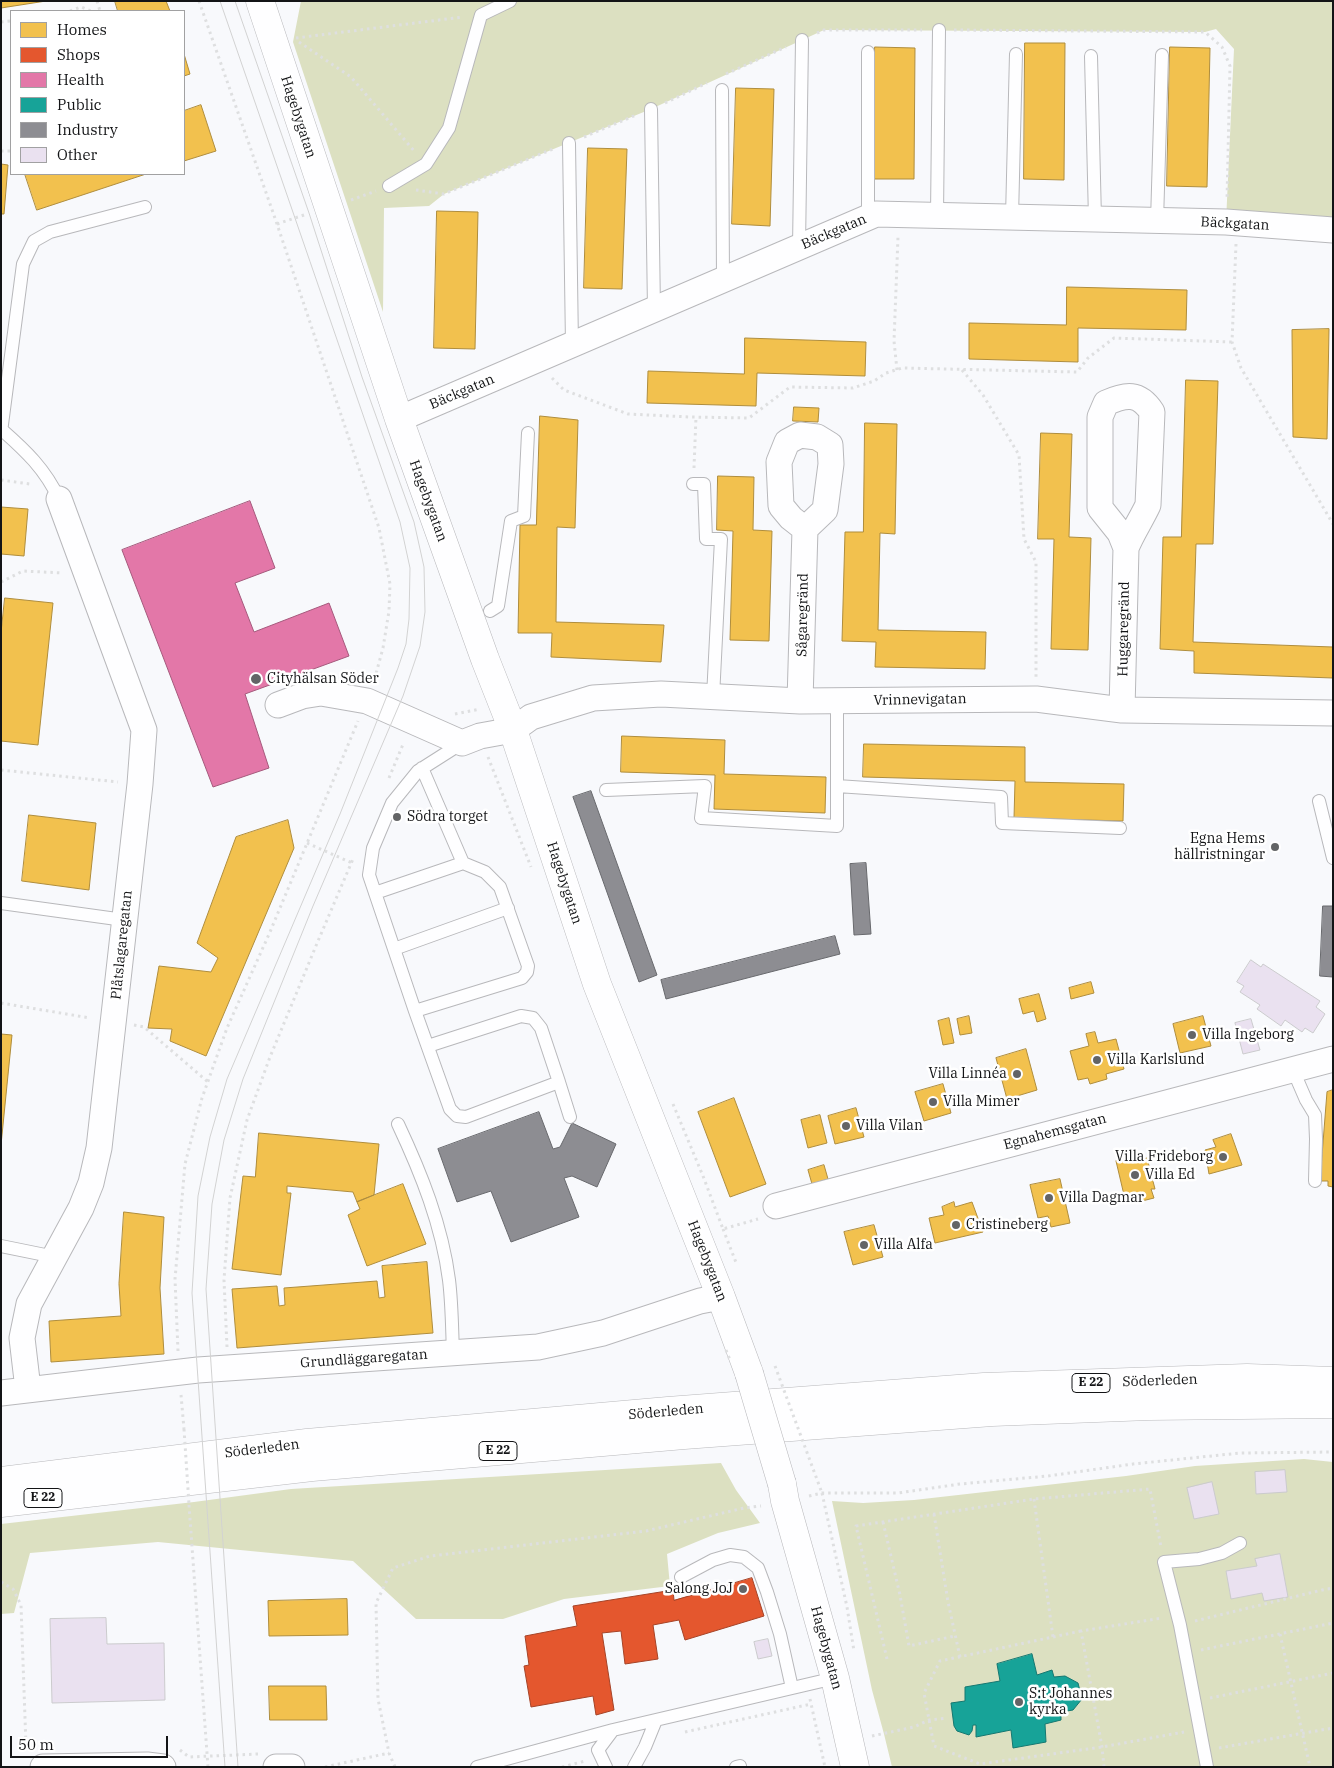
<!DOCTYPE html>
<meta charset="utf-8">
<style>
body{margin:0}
#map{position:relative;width:1334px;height:1768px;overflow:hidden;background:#f8f9fc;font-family:"IBM Plex Serif",serif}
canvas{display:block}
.frame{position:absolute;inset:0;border:2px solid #131416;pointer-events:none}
.legend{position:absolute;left:10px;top:10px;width:175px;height:165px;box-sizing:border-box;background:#fff;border:1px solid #a1a1a2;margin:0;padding:6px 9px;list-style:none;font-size:15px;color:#131416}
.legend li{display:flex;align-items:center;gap:10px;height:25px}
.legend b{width:25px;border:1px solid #a1a1a2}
.scale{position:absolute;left:10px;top:1736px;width:158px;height:22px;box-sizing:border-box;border:2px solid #131416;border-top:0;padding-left:6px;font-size:15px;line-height:18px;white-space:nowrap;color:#131416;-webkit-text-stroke:4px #fff;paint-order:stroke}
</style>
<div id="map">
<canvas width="1334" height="1768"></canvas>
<div class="frame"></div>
<ul class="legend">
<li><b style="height:14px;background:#f2c14e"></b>Homes</li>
<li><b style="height:14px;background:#e4572e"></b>Shops</li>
<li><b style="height:14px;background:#e377a8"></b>Health</li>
<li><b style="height:14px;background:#17a398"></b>Public</li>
<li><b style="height:14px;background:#8d8d92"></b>Industry</li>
<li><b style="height:14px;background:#eae1f0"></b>Other</li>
</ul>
<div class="scale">50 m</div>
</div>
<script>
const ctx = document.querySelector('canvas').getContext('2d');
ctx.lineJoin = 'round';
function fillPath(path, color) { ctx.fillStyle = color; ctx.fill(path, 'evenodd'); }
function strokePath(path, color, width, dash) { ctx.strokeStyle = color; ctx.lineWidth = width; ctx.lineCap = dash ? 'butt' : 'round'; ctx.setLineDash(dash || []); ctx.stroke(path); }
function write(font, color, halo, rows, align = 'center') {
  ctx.font = font + ' "IBM Plex Serif",serif'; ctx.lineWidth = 5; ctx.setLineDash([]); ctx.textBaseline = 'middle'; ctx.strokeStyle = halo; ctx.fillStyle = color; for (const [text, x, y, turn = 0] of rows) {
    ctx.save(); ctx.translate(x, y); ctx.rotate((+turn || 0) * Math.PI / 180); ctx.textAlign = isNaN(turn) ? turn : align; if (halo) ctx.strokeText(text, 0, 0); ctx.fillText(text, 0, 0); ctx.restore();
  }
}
fillPath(new Path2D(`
 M301,1h1032v224l-107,-3 8,-173 -18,-20 -11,3 -381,-2 -173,79 -207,85 -15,12 -45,2 -1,104 -90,-270z
 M1304,1459l29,3v305h-441l-8,-33 -12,-44 -40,-189 31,2 51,-3 212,-24 69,-10z
 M721,1463l15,27 24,33 -42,10 -51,21 3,32 -106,13 -61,20h-87l-63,-58 -195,-19 -128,11 -16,60 -13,1v-90l193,-22 97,-13z`), '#dce0c1');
const homes = new Path2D(`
 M1,1h45l-45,7z
 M115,1h51l4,10h-52z
 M1025,43h40l-1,137 -40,-1z
 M875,47l40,1 -1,131h-41z
 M1170,47l40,1 -3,139 -40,-1z
 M184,54l6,20 -6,2z
 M736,88l38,1 -4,137 -38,-2z
 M201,105l15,46 -32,10v-50z
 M588,148l39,1 -5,140 -38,-1z
 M1,164l7,1 -4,49h-3z
 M25,174h121l-109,36z
 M437,211l41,1 -3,137 -41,-1z
 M1067,287l120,3 -1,40 -108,-2v34l-109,-3v-36l97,2z
 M1329,329l-2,110 -34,-2 -1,-107z
 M745,338l121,4 -1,34 -108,-3 -1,33 -109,-3 1,-32 96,3z
 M1186,380l32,1 -5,163h-17l-3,98 140,5v31l-139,-5v-22l-34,-2 3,-112h18z
 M794,407l25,1 -1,14 -25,-1z
 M540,416l38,4 -3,108 -18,-1 -1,95 108,3 -3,37 -110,-5 1,-24h-34l2,-108h16z
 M865,423l32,1 -2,110 -15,-1 -2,97 108,2 -1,37 -110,-2 1,-25 -34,-1 3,-109h18z
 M1041,433l31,1 -3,103 22,1 -3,112 -37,-1 3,-110h-16z
 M718,476l36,1 -1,53 19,1 -3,110 -39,-1 3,-109 -16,-1z
 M1,507l27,2 -4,47 -23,-2z
 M5,598l48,5 -15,142 -37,-4v-108z
 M622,736l103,4 -1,34 102,3 -1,36 -111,-4 1,-34 -94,-3z
 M864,744l161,3v35l99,2 -1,37 -109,-3 1,-37 -152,-4z
 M29,815l67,8 -7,67 -67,-9z
 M288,820l6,28 -88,208 -36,-15 2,-12 -24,-1 11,-62 52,6 7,-14 -21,-15 39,-106z
 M1091,982l3,11 -23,6 -2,-11z
 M1039,994l7,25 -9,3 -3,-11 -11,3 -4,-15z
 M969,1016l3,17 -12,2 -3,-16z
 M1203,1016l8,30 -31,7 -7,-29z
 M949,1018l5,25 -11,2 -5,-24z
 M1095,1032l3,11 18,-4 8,30 -18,5 1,5 -17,5 -2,-6 -10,2 -8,-29 19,-5 -3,-12z
 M1,1034l11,1 -11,110z
 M1026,1049l11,41 -30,9 -11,-41z
 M943,1084l8,29 -27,8 -9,-29z
 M1333,1090v97l-5,-1v-5h-8l7,-89z
 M734,1098l32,86 -36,13 -32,-85z
 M856,1108l8,29 -29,7 -7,-28z
 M820,1115l7,28 -19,5 -7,-28z
 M259,1133l120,11 -5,51 -17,7 -4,-10 -66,-6v7h4l-10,82 -49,-6 11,-93 12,1z
 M1231,1134l11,31 -33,9 -4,-24 11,-3 -3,-7z
 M1135,1156l1,5 11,-3 8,31h-4l3,9 -16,4 -2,-8 -12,1 -8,-34z
 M824,1165l4,14 -16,5 -4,-14z
 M1060,1179l10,44 -19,4 -3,-11 -10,2 -8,-33z
 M403,1184l23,60 -59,22 -19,-51 12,-6 -3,-7z
 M954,1202l1,5 17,-5 11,30 -48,11 -6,-25 15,-3 -2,-8z
 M124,1212l40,5 -4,71 4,66 -113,8 -2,-41 72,-5 -2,-32z
 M874,1225l9,32 -30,8 -9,-33z
 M427,1262l6,71 -196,15 -5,-59 45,-3 2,20 6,-1 -1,-17 93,-7 2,17 6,-1 -3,-31z
 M347,1599l1,36 -79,1 -1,-35z
 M269,1686h57l1,34h-57z`);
fillPath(homes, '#f2c14e');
strokePath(homes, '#af8d3d', 1);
const shops = new Path2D(`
 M752,1578l12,38 -79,24 -6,-20 -26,5 5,34 -33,5 -4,-33 -19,2 12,77 -18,5 -3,-19 -62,11 -7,-41 5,-1 -4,-29 52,-10 -4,-20 100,-16 1,10z`);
fillPath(shops, '#e4572e');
strokePath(shops, '#a54327', 1);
const health = new Path2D(`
 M250,501l25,67 -40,15 19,49 75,-29 20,53 -104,38 24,74 -56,19 -91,-237z`);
fillPath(health, '#e377a8');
strokePath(health, '#a5597c', 1);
const public = new Path2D(`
 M1032,1654l5,21 15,-5 2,7 11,-1 13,7 4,16 -9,11 -12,2v8l-16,4 1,18 -33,6 -2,-18 -35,7v-12h-3l-1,6 -3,4 -12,-4 -3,-5 -3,-23 14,-2v-14l35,-6 -3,-17z`);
fillPath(public, '#17a398');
strokePath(public, '#167871', 1);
const industry = new Path2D(`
 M591,791l66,184 -18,7 -66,-185z
 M866,863l5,71 -17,1 -4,-71z
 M1323,906h10v71l-13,-1z
 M835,936l5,18 -174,45 -5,-19z
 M539,1112l14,37 7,-2 12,-24 44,21 -19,43 -25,-11 -8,2 15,39 -68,25 -20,-51 -34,11 -19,-53z`);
fillPath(industry, '#8d8d92');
strokePath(industry, '#68696d', 1);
const building = new Path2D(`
 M1251,960l10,7 2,-3 57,37 -4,6 9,7 -12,19 -8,-5 -3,4 -17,-12 -4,6 -24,-17 3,-4 -20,-13 4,-6 -7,-4z
 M1251,1019l9,31 -17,4 -8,-31z
 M1285,1470l2,22 -31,2 -1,-22z
 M1212,1482l7,32 -25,5 -7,-31z
 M1280,1554l8,43 -24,4 -2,-8 -31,6 -5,-28 31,-5 -2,-7z
 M106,1618l1,26 57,-1 1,57 -113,3 -2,-84z
 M768,1639l4,17 -14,3 -4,-17z`);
fillPath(building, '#eae1f0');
strokePath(building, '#cbcbcd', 1);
const lane = new Path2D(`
 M868,52v165
 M1091,56l4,163
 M722,90l1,190
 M651,109l3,201
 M569,143l3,202
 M389,186l37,-22 23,-36 32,-113 29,-14
 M937,215l2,-185
 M1012,217l4,-163
 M1157,221l5,-166
 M799,247l3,-207
 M1,429c25,22 44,40 58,70
 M1,432l22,-168 11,-23 16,-9 95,-25
 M693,484h11l2,55h15l-8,158
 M490,611l8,-5 13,-85 13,-5 4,-83
 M462,743l-44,28 -26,32 -19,45 -4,27 46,136 35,98 7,7 9,1 93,-35 11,35
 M837,786l164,11 1,26 118,5
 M606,790l99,-4 -4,32 136,8v-125
 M1319,801l14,57
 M375,893l88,-30
 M1,903l123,17
 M394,949l114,-41
 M415,1011l107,-33 5,-6 1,-6 -28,-79 -15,-15 -22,-9 -41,-95
 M428,1046l93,-30 12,2 8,10 18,54
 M1293,1070l13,30 9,15 1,24 -1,42
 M398,1124c23,49 44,101 51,156 3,24 3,49 4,73
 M1,1246l54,11
 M681,1577l32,-17 17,-5 14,2 14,11 9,24 13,42 12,54
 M477,1767l136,-37
 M606,1767l-8,-17 15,-20 222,-52
 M634,1767l11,-20 11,-27
 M736,1767l4,-1
 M1207,1767l-27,-142 -16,-63 35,-3 23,-6 18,-10`);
const street = new Path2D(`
 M399,419l477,-205 350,8 107,8
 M800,701l5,-172 -14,-11 -10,-12 -2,-44 8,-20 13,-7 17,2 13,8 1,19 -6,46 -20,19
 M278,705l24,-9 19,-3 46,8 95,42 18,-7 33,-6 18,-13 62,-19 68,-4 139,7 236,-2 86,11 211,3
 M1122,710l4,-162 -6,-15 -20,-25v-91l6,-14c20,-9 33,-11 46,9l-4,93c-7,15 -16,28 -22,43
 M776,1206l557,-147
 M28,1389l-6,-51 7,-34 52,-96 10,-25 8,-35 41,-364 4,-54 -85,-231
 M1,1393l197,-23 340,-23 65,-14 97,-32 21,-4
 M43,1767l104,-2 16,2
 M276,1767h16`);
const secondary = new Path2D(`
 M260,1l139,418 86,240 28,71 84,254 124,313 28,76
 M782,1484l3,17 50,177 20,89`);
const highway = new Path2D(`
 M1,1481l306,-38 361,-32 316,-24 263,-9 86,3
 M1,1503l311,-36 372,-32 308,-23 157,-6 184,-2`);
strokePath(lane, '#b8b8bb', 14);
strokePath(street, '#b8b8bb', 27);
strokePath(secondary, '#b8b8bb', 29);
strokePath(highway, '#b8b8bb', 29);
strokePath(new Path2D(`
 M97,1l3,10
 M199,1l78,223 102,304 11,56 -1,27 -6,37 -9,33
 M70,11l11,-4 10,4
 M1,22l10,-1
 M954,30l251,2 17,15 8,19 -3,134
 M817,33l7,-3h98
 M296,38l167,-21
 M299,42l52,35 64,75
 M726,74l60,-27
 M665,103l42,-20
 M584,137l52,-22
 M1,151h10
 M416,190l28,4 109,-45
 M351,200l25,-9
 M277,224l30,-10
 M1236,244l-4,98 9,26 92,156
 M897,370l-3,-29 4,-104
 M962,370l21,25 36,60 5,84 12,23v116
 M552,378l12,12 64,24 62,3 59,1 41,-31 63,1 21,-7 12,-8 16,-5 175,4 11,-14 26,-20 118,4
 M694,468l2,-51
 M1,480l29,4
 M1,582l22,-11 40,2
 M455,714l25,-5
 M488,757l43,110
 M1,770l117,12
 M389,778l15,-36
 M307,843l45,20
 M1,1003l89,15
 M134,1025l10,2 64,55
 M673,1104l30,72 20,53 35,-10
 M723,1229l14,36
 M227,1347l-3,-67 6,-82 17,-78 23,-63 48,-116 35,-82
 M178,1351l-3,-72 10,-115 17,-66 25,-70 43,-96 88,-211
 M181,1395l3,34
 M822,1493l25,114 7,44
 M809,1496l13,-3h76l62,-9 88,-8 85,-12 107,-11 93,-1
 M1034,1499l19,138
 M189,1505l19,262
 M934,1514l14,88 12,55
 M883,1522l17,73 9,51 46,-10
 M1,1582l12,7 8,16 5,141h7
 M1195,1621l127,-31 11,-2
 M1081,1631l-141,30 -16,32 10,53 46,18 122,-17 82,-15
 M1280,1634l30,133
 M1201,1650l132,-27
 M887,1659l-31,-133 178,-27 116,-10 11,58
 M1210,1698l123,-25
 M810,1699l15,68
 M685,1732l126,-28
 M872,1736l42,-9 15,-7 18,-2
 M1219,1748l114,-20
 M180,1750l9,7 69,-3
 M325,1767l64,-14
 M395,1767l-6,-14 -11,-54 -2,-96 17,-35 37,-12 216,-25 98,-23 17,-2
 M562,1767l23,-6
 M1104,1767l-2,-20 -21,-116 81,-13`), '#dedfe0', 3, [2.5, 4]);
strokePath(lane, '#fefeff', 12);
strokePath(street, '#fefeff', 25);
strokePath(secondary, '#fefeff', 28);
strokePath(highway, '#fefeff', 28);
strokePath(new Path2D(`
 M220,1l180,521 10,46 -1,51 -3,25 -8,24 -58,146 -113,265 -17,58 -12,59 -6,97 33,474
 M235,1l74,212 53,164 52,145 10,45 1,45 -5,34 -17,50 -90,210 -70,173 -19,61 -12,64 -6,85 32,478`), '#d2d2d2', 1);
const secondaryBridge = new Path2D(`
 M749,1373l33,111`);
strokePath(secondaryBridge, '#b8b8bb', 29, []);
strokePath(new Path2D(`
 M726,1350l4,10
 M775,1366l47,127
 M184,1429l5,75`), '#dedfe0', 3, [2.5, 4]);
strokePath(secondaryBridge, '#fefeff', 28);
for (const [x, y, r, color] of [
 [256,679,6,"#636466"],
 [397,817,5,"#636466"],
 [1275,847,5,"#636466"],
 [1192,1035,5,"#636466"],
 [1097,1060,5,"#636466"],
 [1017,1074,5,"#636466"],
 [933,1102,5,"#636466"],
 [846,1126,5,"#636466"],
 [1223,1157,5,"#636466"],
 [1135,1175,5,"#636466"],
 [1049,1198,5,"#636466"],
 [956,1225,5,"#636466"],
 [864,1245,5,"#636466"],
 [743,1589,5,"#636466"],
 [1019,1702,5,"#636466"]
]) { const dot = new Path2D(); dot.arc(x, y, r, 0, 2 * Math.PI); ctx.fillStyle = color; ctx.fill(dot); strokePath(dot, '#fff', 2); }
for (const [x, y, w] of [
 [1091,1383,38],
 [498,1451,38],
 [43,1498,38]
]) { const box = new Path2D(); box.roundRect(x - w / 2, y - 9.5, w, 19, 4); ctx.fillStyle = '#fff'; ctx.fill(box); strokePath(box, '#131416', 1); }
write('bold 12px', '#131416', null, [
 ["E 22",1091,1383],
 ["E 22",498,1451],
 ["E 22",43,1498]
]);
write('14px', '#131416', '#fff', [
 ["Hagebygatan",298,117,72],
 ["Bäckgatan",1235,224,3],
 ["Bäckgatan",834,232,-23],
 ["Bäckgatan",462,392,-23],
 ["Hagebygatan",428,501,70],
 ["Sågaregränd",803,615,-89],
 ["Huggaregränd",1124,629,-89],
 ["Vrinnevigatan",920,700,-1],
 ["Hagebygatan",564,883,72],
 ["Plåtslagaregatan",122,945,-84],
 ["Egnahemsgatan",1055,1132,-15],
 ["Hagebygatan",707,1261,69],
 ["Grundläggaregatan",364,1359,-4],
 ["Söderleden",1160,1381,-2],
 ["Söderleden",666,1412,-5],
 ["Söderleden",262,1449,-7],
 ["Hagebygatan",826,1648,75]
]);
write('14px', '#131416', '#fff', [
 ["Cityhälsan Söder",267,679],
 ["Södra torget",407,817],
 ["Egna Hems",1265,839,"right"],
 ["hällristningar",1265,855,"right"],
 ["Villa Ingeborg",1202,1035],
 ["Villa Karlslund",1107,1060],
 ["Villa Linnéa",1007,1074,"right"],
 ["Villa Mimer",943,1102],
 ["Villa Vilan",856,1126],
 ["Villa Frideborg",1213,1157,"right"],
 ["Villa Ed",1145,1175],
 ["Villa Dagmar",1059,1198],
 ["Cristineberg",966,1225],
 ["Villa Alfa",874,1245],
 ["Salong JoJ",733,1589,"right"],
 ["S:t Johannes",1029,1694],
 ["kyrka",1029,1710]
], 'left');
</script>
